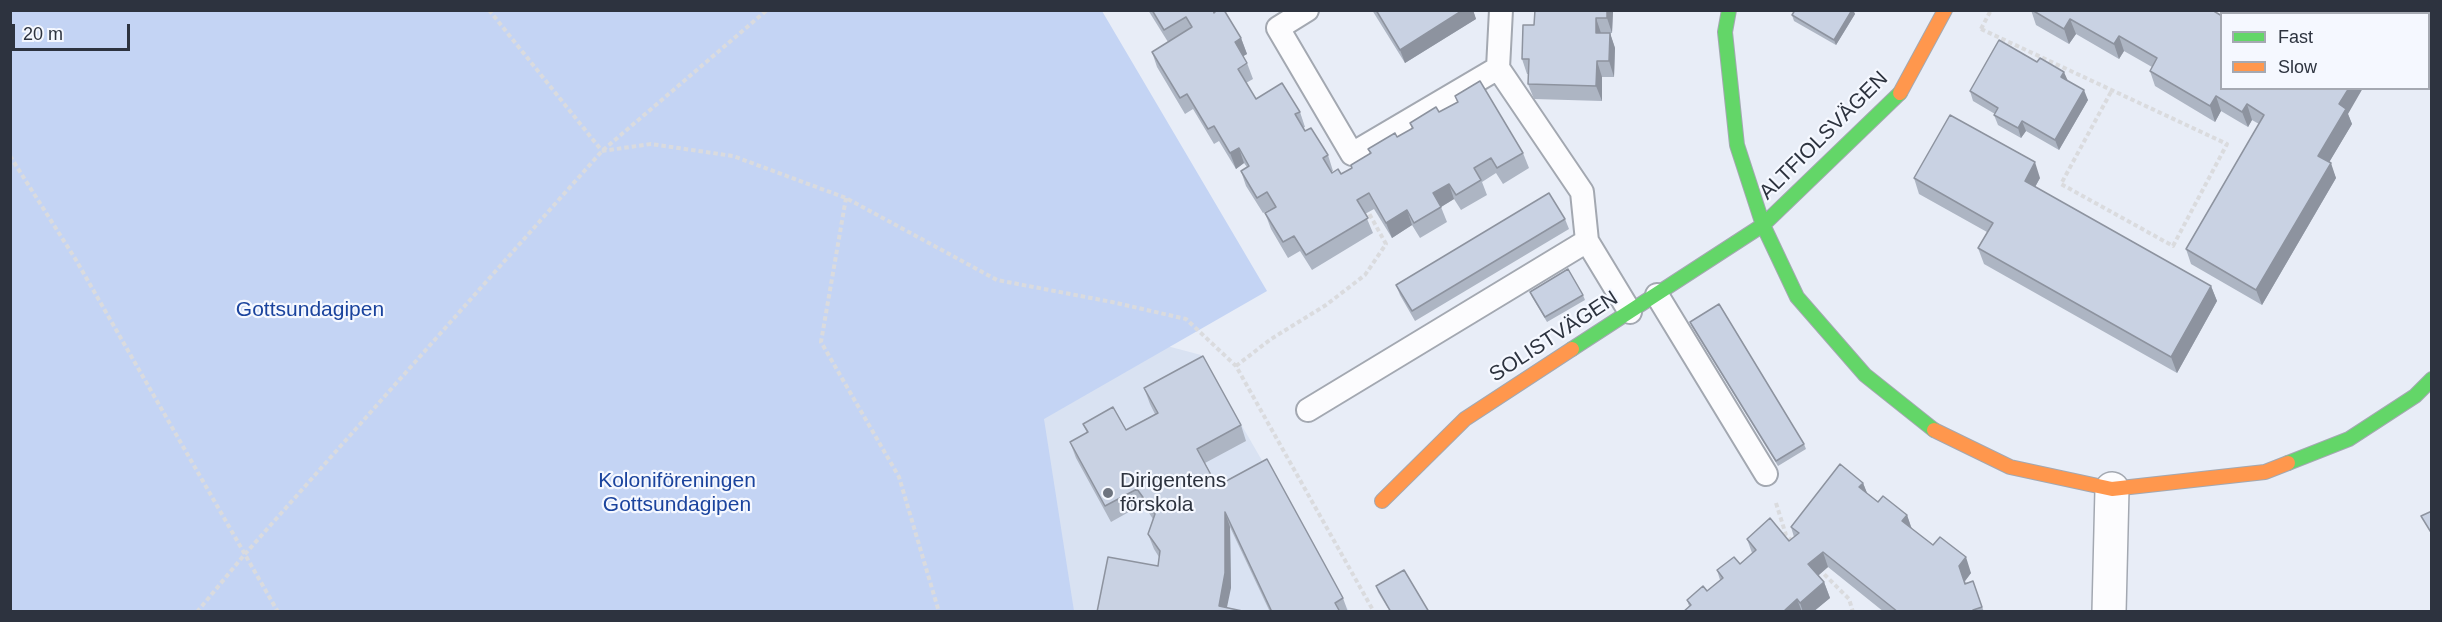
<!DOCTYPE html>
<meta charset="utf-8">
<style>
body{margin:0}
#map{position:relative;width:2442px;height:622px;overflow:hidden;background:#e8edf7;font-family:Helvetica,sans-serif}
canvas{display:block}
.frame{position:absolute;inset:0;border:12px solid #2d333f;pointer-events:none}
.legend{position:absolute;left:2220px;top:12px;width:210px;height:78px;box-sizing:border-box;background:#f5f8ff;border:2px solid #a5a9b2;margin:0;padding:8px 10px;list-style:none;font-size:18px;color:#2d333f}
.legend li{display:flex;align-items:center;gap:12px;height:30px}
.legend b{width:30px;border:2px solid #a5a9b2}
.scale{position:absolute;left:12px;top:24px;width:118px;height:27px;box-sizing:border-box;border:3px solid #2d333f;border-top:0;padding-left:8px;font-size:18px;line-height:21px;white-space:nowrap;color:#2d333f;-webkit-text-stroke:4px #f5f8ff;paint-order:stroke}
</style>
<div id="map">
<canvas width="2442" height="622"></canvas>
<div class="frame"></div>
<ul class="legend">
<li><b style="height:8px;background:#63d668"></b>Fast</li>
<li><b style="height:8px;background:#ff974d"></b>Slow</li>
</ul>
<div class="scale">20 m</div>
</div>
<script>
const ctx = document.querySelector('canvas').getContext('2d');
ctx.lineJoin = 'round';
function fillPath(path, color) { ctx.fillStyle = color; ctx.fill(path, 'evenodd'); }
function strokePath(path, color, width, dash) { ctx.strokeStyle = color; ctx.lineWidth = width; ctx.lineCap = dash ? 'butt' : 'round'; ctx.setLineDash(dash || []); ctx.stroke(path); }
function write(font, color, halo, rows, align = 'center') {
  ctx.font = font + ' Helvetica,sans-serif'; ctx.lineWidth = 4.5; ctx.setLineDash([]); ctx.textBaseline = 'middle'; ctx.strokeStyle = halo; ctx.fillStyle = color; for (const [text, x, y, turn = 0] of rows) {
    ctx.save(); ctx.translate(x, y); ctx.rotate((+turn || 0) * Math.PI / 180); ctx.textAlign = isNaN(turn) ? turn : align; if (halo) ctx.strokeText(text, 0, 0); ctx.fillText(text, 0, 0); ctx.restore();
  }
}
fillPath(new Path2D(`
 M1001,302l200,53 148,256h-358z`), '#d9e2f2');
fillPath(new Path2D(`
 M10,11h1092l165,280 -223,128 30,192h-1063z`), '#c4d4f4');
const lane = new Path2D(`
 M1307,10l-29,18 74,126 146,-86
 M1501,10l-3,58 84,124 5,49
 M1657,295l109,179
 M1308,410l279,-169 43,71`);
const street = new Path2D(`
 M2109,612l3,-123`);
const fast = new Path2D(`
 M1729,10l-4,22 12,113 26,80 34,72 68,78 69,55
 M1572,349l191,-124 137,-132
 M2288,463l61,-24 66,-43 17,-17`);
const slow = new Path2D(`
 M1900,93l45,-83
 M1934,430l76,37 102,22 153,-17 23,-9
 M1382,501l83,-82 107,-70`);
strokePath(lane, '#a3a8b1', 26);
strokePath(street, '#a3a8b1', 36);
strokePath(fast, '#a3a8b1', 16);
strokePath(slow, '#a3a8b1', 16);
strokePath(new Path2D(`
 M489,10l113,141
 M1981,29l246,115 -54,102 -112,-62 51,-94
 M1981,29l10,-19
 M602,151l49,-7 82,12 113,42 151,82 115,22 74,17 50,47 138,246
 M10,156l66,104 202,352
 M846,198l-25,144 78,135 40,135
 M1236,366l35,-27 55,-34 39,-30 21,-31 -20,-36
 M1776,503l10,32 7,7
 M1819,569l30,30 4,13
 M197,612l48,-58 357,-403 165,-141`), '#dadbde', 4, [4.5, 3]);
strokePath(lane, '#fcfcfe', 22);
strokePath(street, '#fcfcfe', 33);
strokePath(fast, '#63d668', 14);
strokePath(slow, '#ff974d', 14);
fillPath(new Path2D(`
 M1148,10h76l17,28 6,16 -4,2 4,7 6,16 -7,4 10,16 44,13 5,15 -2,1 2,3 23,24 5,16 -2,1 1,1 9,1 11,-6 18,-14 -2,-5 29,-12 15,-8 -2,-6 29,-11 18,-10 -2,-6 68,57 6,15 -26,16 -7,-11 -14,9 5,13 -26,15 -7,-11 -13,8 6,15 -27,16 -8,-13 -20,13 -18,-29 -9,5 8,19 -61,37 -12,-19 -12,7 -17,-29 -6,-16 8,-5 -10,5 -17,-27 -5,-15 6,-4 -3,-4 -8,6 -17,-28 -5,3 -21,-35 -8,5 -28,-47 -5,-15 16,-10z
 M1372,10h101l3,9 -71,44z
 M1535,10h78l-1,23h-2l5,15 -1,29h-12v24l-68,-2 -6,-15 1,-10h-2l-5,-15 12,-34z
 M1795,10h58l2,4 -19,31 -42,-24 -2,-6z
 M2031,10h181l136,104 4,10 -23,38 7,16 -74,127 -71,-41 -5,-15 73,-125 -7,-4 -4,7 -27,-16 -6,11 -60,-36 -5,-15 2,-4 -28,-16 -5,8 -43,-25 -7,10 -33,-19z
 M2432,10v30l-4,-2v-24z
 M2067,80l21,20 -29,50 -33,-19 -5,7 -23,-13 -4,-10 1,-1 -22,-13 -3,-10z
 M1914,178h126l-5,9 176,99 6,15 -40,72 -193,-109 -6,-16 9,-16 -68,-38z
 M1565,219l4,10 -154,92 -15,-26 -4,-10z
 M1530,292l53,3 2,5 -38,22 -15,-25z
 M1690,322l114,122 2,5 -28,17 -86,-139z
 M1144,388l97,37 5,16 -41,22 12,23 126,112 5,14h-78l-40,-85 1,61 -134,24 61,-46 1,-9 -5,-8 -6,-15 5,-15 -10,-15 -32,18 -35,-64 -6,-16 17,-9 -4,-9 43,6 29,-16 -5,-10z
 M1863,483l4,10 11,9 29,13 5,14 59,44 -6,8v2l8,-2 11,31h-100l-56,-45 -10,9 6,6 6,16 -17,14h-130l6,-6 -2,-6 20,-9 13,-11 -3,-10 23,-6 12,-11 -5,-14 42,2 5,-4 -3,-10z
 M1376,586l53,26h-39l-12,-20z`), '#adb5c3');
fillPath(new Path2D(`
 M1463,10h10l3,9 -71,44 -5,-13z
 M1607,10h6v2l-1,21 -5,-15z
 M1852,10h1l2,4 -19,31 -2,-5z
 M1596,18l5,15h-5z
 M2070,19l6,15 -7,10 -5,-15z
 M1610,33l5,15 -1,29 -5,-16z
 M2119,36l5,15 -5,8 -5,-15z
 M1241,38l6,16 -7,4 -5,-16z
 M1597,61l5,16v24l-6,-15z
 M2064,72l4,9 -7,-4z
 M2349,88h14l-15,26 4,10 -28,47 -6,-15 21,-52z
 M2084,90l4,10 -29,50 -4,-10z
 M2216,96l5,15 -6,11 -5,-16z
 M2247,104l5,16 -4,7 -6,-15z
 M2022,121l4,10 -5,7 -3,-10z
 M1239,148l5,15 -8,6 -6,-16z
 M2035,162l5,16 -10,18 -5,-15z
 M2331,163l5,15 -74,127 -6,-15z
 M1449,184l5,15 -13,8 -8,-14z
 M1407,210l5,15 -20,13 -6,-15z
 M2211,286l6,15 -40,72 -6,-16z
 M1863,483l6,15 -10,-11z
 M1225,512l5,15 1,61 -5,24 -7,-6z
 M1907,515l5,15 -10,-9z
 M1823,552l5,15 -14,12 -6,-15z
 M1966,557l5,16 -6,8 5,18 -11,-33z
 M1824,582l6,16 -17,14h-10l-3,-9z
 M1797,599l5,13h-17v-2z`), '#8d939f');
const building = new Path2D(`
 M1152,10h61l1,3 3,-3h7l17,28 -6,4 12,21 -9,6 18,30 26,-16 18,29 -5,2 10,17 6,-3 17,27 -5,3 9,15 6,-4 3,5 11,-6 -1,-3 20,-12 -3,-4 27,-16 2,4 16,-9 -3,-5 26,-16 3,5 19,-10 -3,-6 25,-15 43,72 -26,15 -6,-10 -17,10 7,12 -25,15 -7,-11 -16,9 8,14 -27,16 -7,-13 -21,13 -17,-30 -12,7 11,18 -62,37 -12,-19 -11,6 -18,-29 11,-6 -9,-15 -10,6 -16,-27 8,-5 -10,-18 -9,5 -16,-27 -6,3 -21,-35 -7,4 -28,-46 40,-25 -6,-10 -22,13z
 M1376,10h87l-63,40z
 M1535,10h72v8h-11v15h14l-1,28h-12l-1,25 -68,-2 1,-25h-7l1,-34h11z
 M1795,10h57l-18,30 -42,-25z
 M2032,10h180l10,6v72h127l-10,16 7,5 -28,47 13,7 -75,127 -70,-41 78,-134 -17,-11 -5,8 -26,-16 -6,10 -60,-35 7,-13 -38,-22 -5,8 -44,-25 -6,10z
 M2314,10h19l5,4h-26z
 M2418,10h14v22l-4,-2v-16h-12z
 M1999,40l38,22 3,-4 24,14 -3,5 23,13 -29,50 -33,-19 -4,7 -24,-13 4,-7 -28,-17z
 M1950,115l85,47 -10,19 186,105 -40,71 -193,-109 15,-25 -79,-45z
 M1549,193l16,26 -153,92 -16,-26z
 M1568,269l15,26 -38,22 -15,-25z
 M1719,304l85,140 -28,17 -86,-139z
 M1203,356l38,69 -44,24 20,37 50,-27 76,139 -8,5 5,9h-68l-47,-100v61l-6,33 28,6h-150l11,-55 50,9 2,-15 -12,-17 7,-20 -18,-25 -32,17 -35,-64 18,-10 -5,-8 30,-17 13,23 32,-17 -14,-25z
 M1840,464l23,19 -4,4 19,15 5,-6 24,19 -5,6 31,24 7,-8 26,20 -7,9 6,18 8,-3 9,26 -9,3 1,2h-76l-75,-60 -15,12 16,18 -24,21 -3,-4 -12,11 1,2h-103l8,-7 -4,-5 16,-14 4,5 16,-13 -6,-8 17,-13 6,7 16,-14 -9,-11 23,-21 19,23 10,-8 -8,-6z
 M2432,511v23l-11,-18z
 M1404,570l25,42h-38l-15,-26z`);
fillPath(building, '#c9d2e3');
strokePath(building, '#8d939f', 1.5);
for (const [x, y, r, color] of [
 [1108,493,6,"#6e747f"]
]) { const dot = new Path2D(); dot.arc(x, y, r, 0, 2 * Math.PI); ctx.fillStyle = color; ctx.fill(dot); strokePath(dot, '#f5f8ff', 2); }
write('21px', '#2d333f', '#f5f8ff', [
 ["ALTFIOLSVÄGEN",1824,136,-45],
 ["SOLISTVÄGEN",1554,337,-33]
]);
write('21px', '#1a439d', '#f5f8ff', [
 ["Gottsundagipen",310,310],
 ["Koloniföreningen",677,481],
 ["Gottsundagipen",677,505]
]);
write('21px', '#2d333f', '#f5f8ff', [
 ["Dirigentens",1120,481],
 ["förskola",1120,505]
], 'left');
</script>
